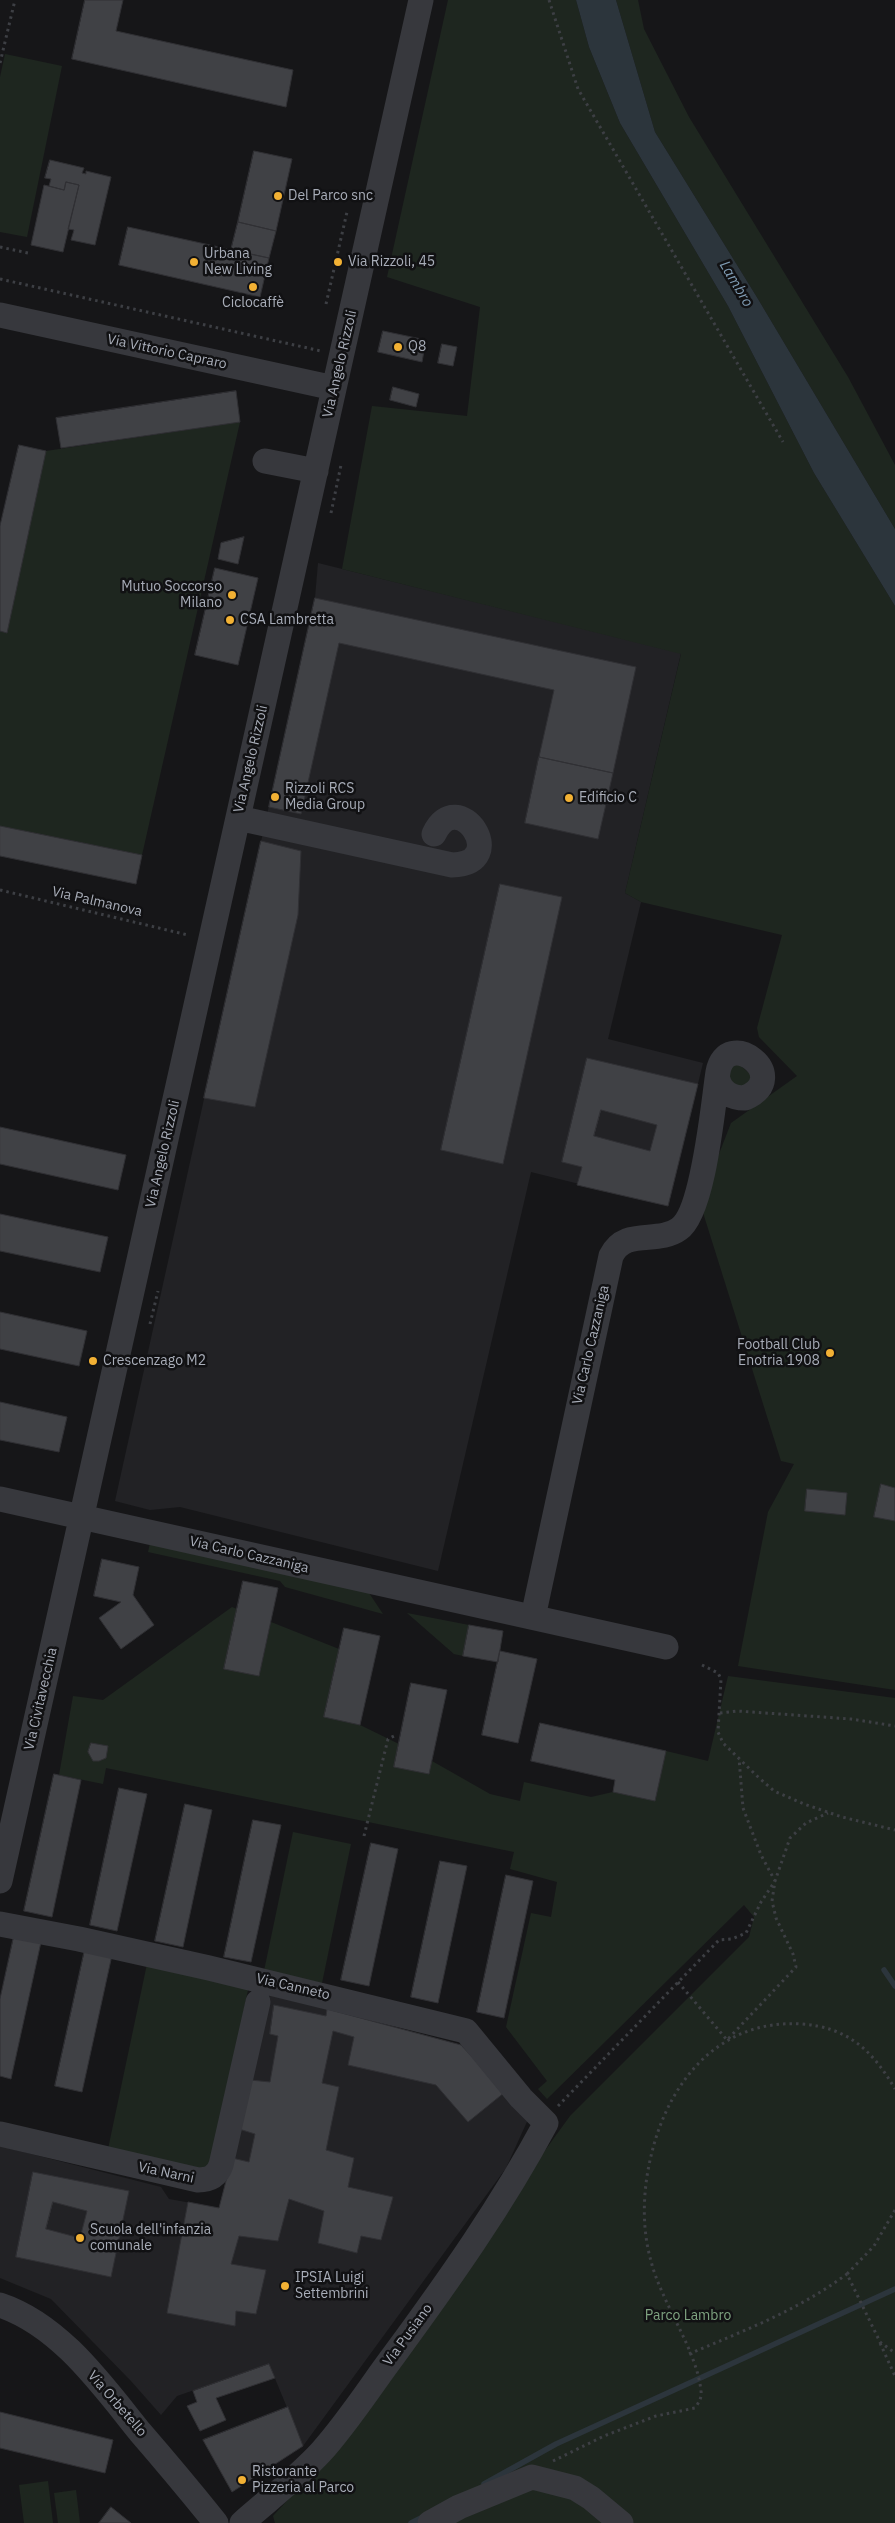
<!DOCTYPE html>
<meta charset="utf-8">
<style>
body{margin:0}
canvas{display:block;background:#161618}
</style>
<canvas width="895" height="2523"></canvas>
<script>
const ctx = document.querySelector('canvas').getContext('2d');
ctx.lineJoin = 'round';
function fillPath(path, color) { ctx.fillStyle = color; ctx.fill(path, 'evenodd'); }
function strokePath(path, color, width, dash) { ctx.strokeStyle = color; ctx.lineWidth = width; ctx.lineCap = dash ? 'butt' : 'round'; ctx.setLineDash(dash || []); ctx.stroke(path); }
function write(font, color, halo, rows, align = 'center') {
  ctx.font = font + ' "IBM Plex Sans",sans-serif'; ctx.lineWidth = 5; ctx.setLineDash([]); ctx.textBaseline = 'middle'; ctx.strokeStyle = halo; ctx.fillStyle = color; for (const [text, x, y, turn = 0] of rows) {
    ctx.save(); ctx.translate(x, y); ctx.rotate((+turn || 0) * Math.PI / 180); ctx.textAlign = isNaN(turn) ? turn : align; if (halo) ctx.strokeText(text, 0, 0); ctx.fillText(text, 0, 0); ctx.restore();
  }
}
fillPath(new Path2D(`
 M318,563l363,90 -56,240 16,9 -33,137 95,24 -35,143 -137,-34 -93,399 -258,-64 -30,3 -35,-9 200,-903z
 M268,1994l193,51 69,70 -24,53 -203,278 -34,-82 -92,32 -16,19 -30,-34 -80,-82 -51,-21v-132l161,41 8,12 50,9 20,-79z`), '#222225');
fillPath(new Path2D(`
 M448,0h128l13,47 31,76 108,183 86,167 81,133v1084l-157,-24 30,-154 26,-48 -13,-3 -81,-258 31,-80 66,-47 -38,-39 -2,-9 25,-93 -141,-33 -16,-9 56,-239 -339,-85 30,-163 95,10 13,-109 -93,-30z
 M616,0h22l6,29 45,88 159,260 47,88v64l-137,-230 -103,-167z
 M5,54l57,12 -35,171 -27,-5v-155z
 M240,422l-98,433 -142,-29v-195l7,2 39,-182z
 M735,1061l20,17 -17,12 -12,-18z
 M150,1543l217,47 16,24 -98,-27 -5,-6 -132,-29z
 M232,1607l5,2 -13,60 35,7 12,-54 68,27 -15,68 36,8 39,19 -5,23 35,7 3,-13 58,33 30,7 4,-19 67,15 22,-5 42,9 11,-50 42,10 20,-85 167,22v825h-620l-2,-7 32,-35 265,-365 179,-179 5,-20 -10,-12 -197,194 -9,-10 9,-8 -41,-54 25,-114 20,4 6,-35 -47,-13 4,-17 -408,-84 -3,16 -44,-9 14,-79 30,4z
 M407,1613l62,12 -6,31 -9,-2z
 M293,1832l58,12 -29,139 -58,-12z
 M147,1964l102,21 -39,185 -102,-21z
 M48,2481l5,42h-29l-5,-38z
 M76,2490l4,33h-22l-4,-30z`), '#1e261f');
fillPath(new Path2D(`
 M576,0h40l39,132 103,167 137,230v77l-81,-133 -86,-167 -108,-183 -31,-76z`), '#2c353c');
strokePath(new Path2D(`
 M884,1970l11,16
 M484,2484l72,-40 339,-155
 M411,2523l14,-7`), '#2c353c', 5.5);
const building = new Path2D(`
 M85,0h38l-7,31 177,39 -7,37 -214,-48z
 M254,151l38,8 -16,72 -38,-9z
 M50,160l34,8 -2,5 4,1v-3l25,6 -16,68 -24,-5 3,-10 -6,-1 11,-44 -13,-3 -2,8 -15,-4 2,-7 -6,-1z
 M66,182l13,3 -16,67 -32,-7 13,-60 20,5z
 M238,222l38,9 -7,27 -38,-8z
 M128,227l141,31 -9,39 -141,-32z
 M383,331l43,9 -4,22 -44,-10z
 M442,344l15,3 -4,19 -15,-3z
 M393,387l26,7 -3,13 -26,-7z
 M236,391l4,31 -179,26 -5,-30z
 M19,445l27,6 -39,182 -7,-2v-105z
 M244,537l-6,27 -20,-5 3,-16z
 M215,568l43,10 -20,87 -43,-10z
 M315,598l321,69 -23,106 -74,-16 15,-67 -215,-47 -38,171 -32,-7z
 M539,757l74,16 -15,66 -73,-16z
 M0,826l142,29 -6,29 -136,-28z
 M261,841l40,10 -3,64 -43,192 -51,-9z
 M500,884l62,13 -59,267 -62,-14z
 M587,1058l111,26 -30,122 -91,-21 5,-18 -20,-5zM601,1110l56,15 -7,26 -56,-15z
 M0,1127l126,28 -8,35 -118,-26z
 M0,1214l108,23 -8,35 -100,-21z
 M0,1312l87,19 -8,35 -79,-17z
 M0,1402l67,15 -8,35 -59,-12z
 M881,1484l14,4v33l-21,-4z
 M807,1489l40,4 -2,22 -40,-4z
 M102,1559l37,8 -6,28 21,30 -33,24 -22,-31 22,-16 -27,-6z
 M243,1581l35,7 -19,88 -35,-7z
 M469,1625l34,6 -5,31 -35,-6z
 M344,1628l36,8 -20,89 -36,-8z
 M500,1651l37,8 -19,84 -36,-8z
 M411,1683l36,7 -18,84 -35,-7z
 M540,1723l126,28 -11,50 -42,-9 2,-12 -84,-19z
 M91,1743l17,3 -2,12 -7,3h-6l-5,-9z
 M54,1774l27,6 -29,137 -28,-6z
 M119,1788l28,6 -30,137 -27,-6z
 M185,1804l27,6 -29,137 -28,-6z
 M253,1820l28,5 -30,137 -27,-5z
 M371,1843l27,6 -29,137 -28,-6z
 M440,1861l27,5 -29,137 -27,-6z
 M506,1875l27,6 -29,137 -27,-6z
 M14,1936l27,6 -30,137 -11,-3v-77z
 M85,1949l27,6 -30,137 -27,-6z
 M274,2005l52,11 1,-7 134,36 44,47 -37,30 -32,-37 -88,-20 6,-28 -21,-6 -11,52 17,4 -13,63 28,8 -6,29 45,10 -12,43 -20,-4 -4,17 -39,-10 6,-32 -35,-12 -11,42 -39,-5 -8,28 35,6 -10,44 -20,-3 -1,15 -68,-13 21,-111 31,6 13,-50 17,4 6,-28 -16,-5 11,-49 20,2 8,-46 -8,-2z
 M33,2172l96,19 -18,86 -95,-20zM53,2202l34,9 -7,27 -34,-9z
 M269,2364l6,14 -59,20 10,22 -26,11 -13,-25 10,-4 -4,-11z
 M288,2407l15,39 -71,46 -29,-52z
 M0,2412l113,28 -8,33 -105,-25z
 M111,2507l20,16h-32z`);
fillPath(building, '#404145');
strokePath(building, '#303034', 1);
strokePath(new Path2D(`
 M549,0l29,89 205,353
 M0,63l15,-63
 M0,247l28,6
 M0,279l321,72
 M326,304l21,-92
 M331,513l10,-48
 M0,890l188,45
 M150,1324l8,-33
 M702,1665l16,8 3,6 -3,53 5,11 34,33 17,15 30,13 38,13 53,13
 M720,1713l17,-2 114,8 44,7
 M364,1836l24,-97 6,-3
 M678,1982l49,58 69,-73 -3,-13 -17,-36 -4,-17 3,-20 -14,-26 -18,-47 -4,-50
 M558,2106l161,-166 13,-1 14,-6 15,-31 14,-21 15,-43 16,-15 22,-10
 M895,2210l-21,36 -27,28 33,68 15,11
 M880,2343l15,33
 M689,2354c56,-24 108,-43 158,-80
 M553,2461l51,-25 52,-20 39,-8c4,-6 7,-10 6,-17 -4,-41 -40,-89 -50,-130 -10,-35 -8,-74 1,-109 18,-73 69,-133 149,-128 47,3 72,27 94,65`), '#3d3f44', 3, [2.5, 4]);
strokePath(new Path2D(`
 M0,315l334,73
 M265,461l51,10
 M238,818l214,47c60,-1 6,-82 -18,-31
 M0,1499l666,148
 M533,1617l78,-361c14,-29 46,-11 68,-27 25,-17 34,-125 39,-157 8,-46 76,4 27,26 -13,0 -23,-5 -27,-18
 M0,1881l421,-1881
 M0,1924l79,15 130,29 257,63 55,67 25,25c-44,82 -97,157 -152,232 -24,32 -46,67 -73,97 -24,26 -53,48 -79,71
 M0,2134l198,46c12,0 19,-4 23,-15l37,-163
 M0,2305c60,20 102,80 140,127 26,30 51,60 76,91
 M430,2523l29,-16 73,-30 43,11 16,10 30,25`), '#37383d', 25);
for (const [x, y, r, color] of [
 [278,196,5,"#f2b134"],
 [194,262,5,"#f2b134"],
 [338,262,5,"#f2b134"],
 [253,287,5,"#f2b134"],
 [398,347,5,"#f2b134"],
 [232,595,5,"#f2b134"],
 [230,620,5,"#f2b134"],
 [275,797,5,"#f2b134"],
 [569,798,5,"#f2b134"],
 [830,1353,5,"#f2b134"],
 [93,1361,5,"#f2b134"],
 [80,2238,5,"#f2b134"],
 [285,2286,5,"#f2b134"],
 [242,2480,5,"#f2b134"]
]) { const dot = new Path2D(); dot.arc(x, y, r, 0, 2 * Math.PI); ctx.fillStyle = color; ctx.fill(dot); strokePath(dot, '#111113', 2); }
write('14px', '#a8adb8', '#111113', [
 ["Del Parco snc",288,196],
 ["Urbana",204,254],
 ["New Living",204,270],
 ["Via Rizzoli, 45",348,262],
 ["Ciclocaffè",253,303,"center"],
 ["Q8",408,347],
 ["Mutuo Soccorso",222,587,"right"],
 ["Milano",222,603,"right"],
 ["CSA Lambretta",240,620],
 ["Rizzoli RCS",285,789],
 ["Media Group",285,805],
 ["Edificio C",579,798],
 ["Football Club",820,1345,"right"],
 ["Enotria 1908",820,1361,"right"],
 ["Crescenzago M2",103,1361],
 ["Scuola dell'infanzia",90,2230],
 ["comunale",90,2246],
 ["IPSIA Luigi",295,2278],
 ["Settembrini",295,2294],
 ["Ristorante",252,2472],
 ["Pizzeria al Parco",252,2488]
], 'left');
write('14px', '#a8adb8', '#111113', [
 ["Via Vittorio Capraro",167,352,12],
 ["Via Angelo Rizzoli",340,364,-77],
 ["Via Angelo Rizzoli",251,759,-77],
 ["Via Palmanova",97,902,13],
 ["Via Angelo Rizzoli",163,1154,-77],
 ["Via Carlo Cazzaniga",591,1345,-77],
 ["Via Carlo Cazzaniga",249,1555,13],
 ["Via Civitavecchia",41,1699,-77],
 ["Via Canneto",293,1987,13],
 ["Via Narni",166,2173,12],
 ["Via Pusiano",408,2335,-54],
 ["Via Orbetello",117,2404,49]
]);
write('14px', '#7fa381', '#111113', [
 ["Parco Lambro",688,2316]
]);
write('italic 15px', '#7f9bb3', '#111113', [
 ["Lambro",736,284,59]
]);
</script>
